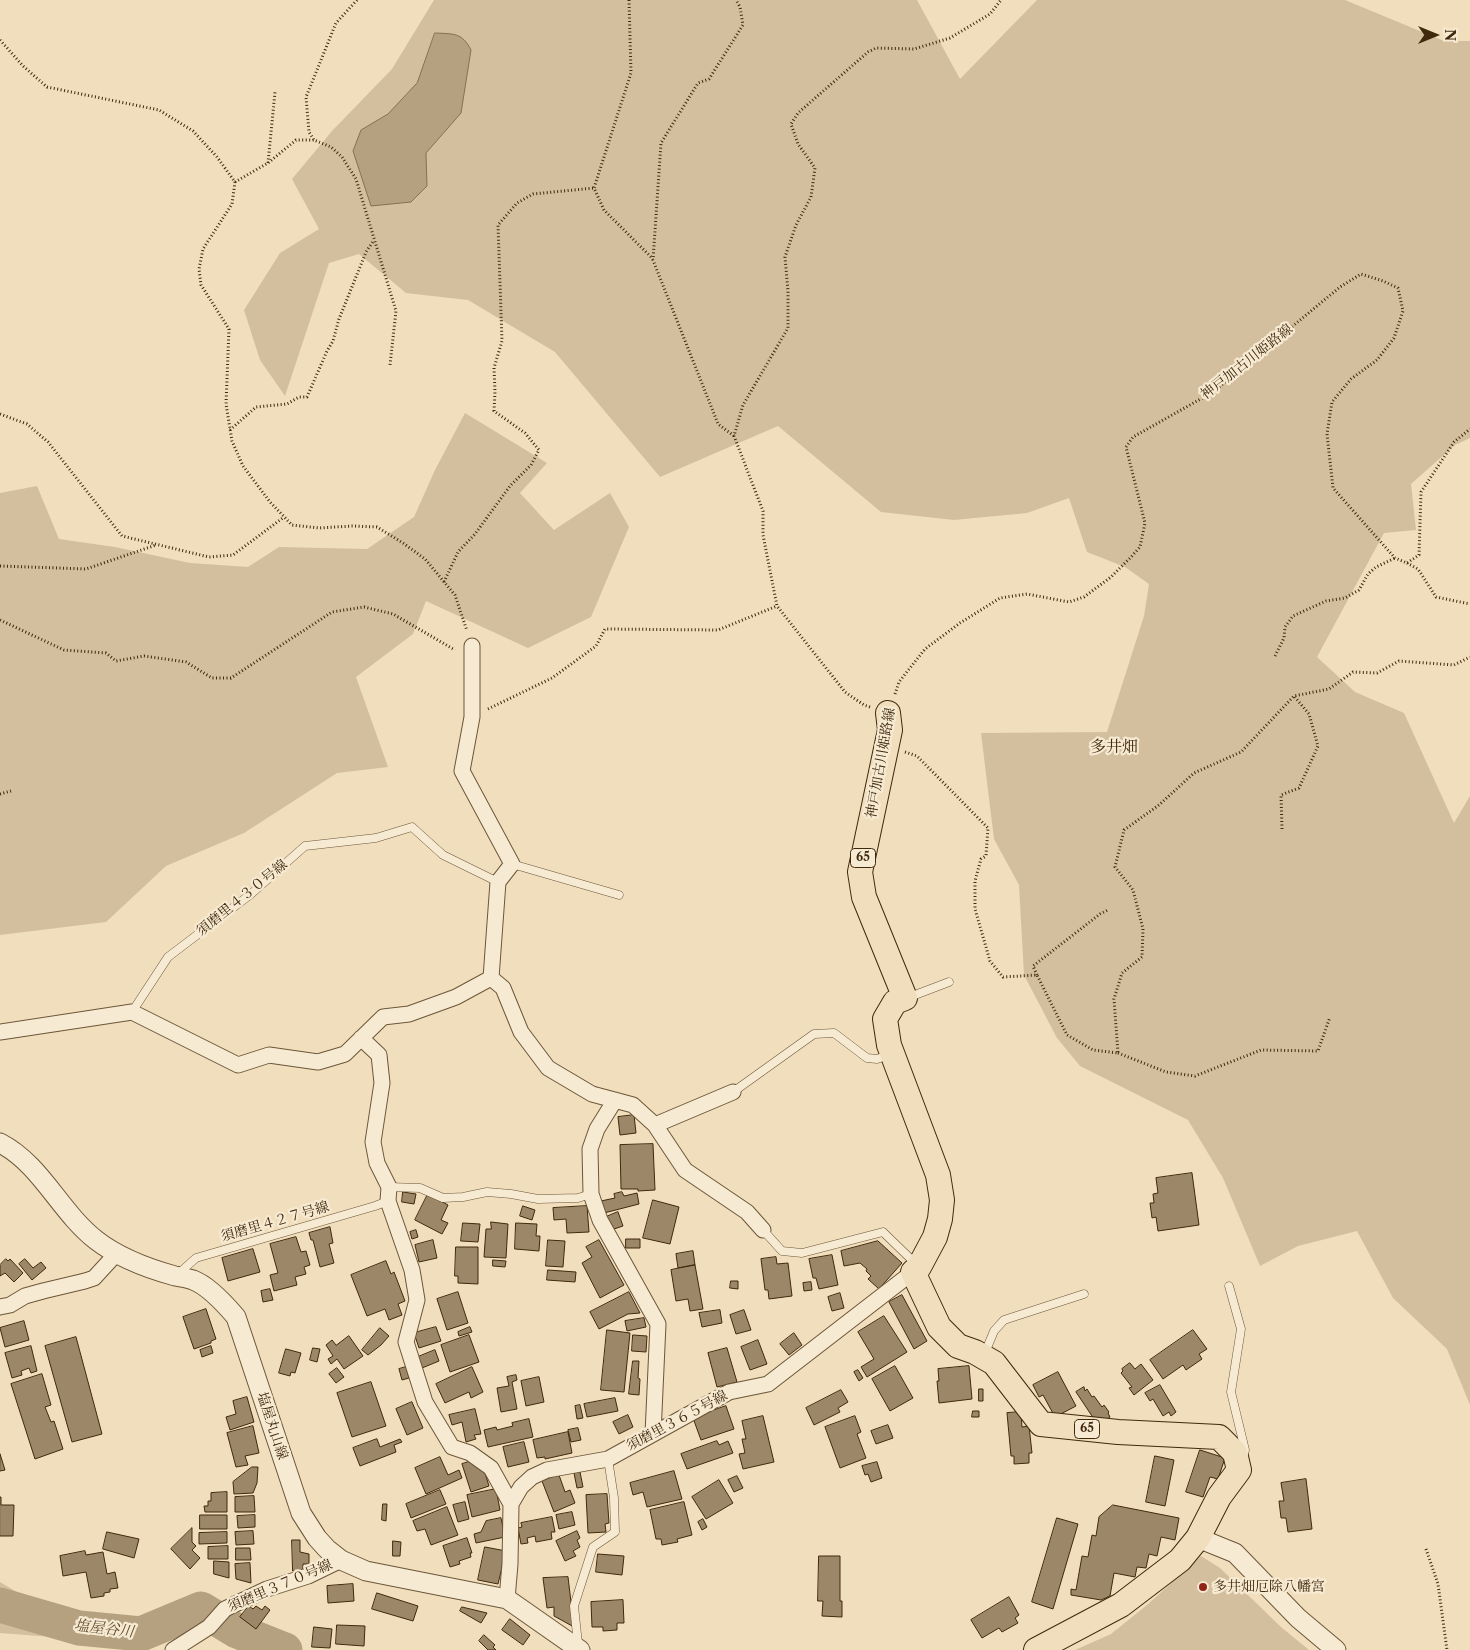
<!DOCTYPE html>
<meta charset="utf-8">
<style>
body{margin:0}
#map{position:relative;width:1470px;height:1650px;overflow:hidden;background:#f1debc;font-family:"Libre Caslon Text",serif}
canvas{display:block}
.north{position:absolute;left:1410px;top:10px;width:50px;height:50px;-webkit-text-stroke:4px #f6ead3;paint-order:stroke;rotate:90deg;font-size:14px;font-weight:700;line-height:20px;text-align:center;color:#40290c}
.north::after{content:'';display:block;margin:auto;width:18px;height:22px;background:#40290c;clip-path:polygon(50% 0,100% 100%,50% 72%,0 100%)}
</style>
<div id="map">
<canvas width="1470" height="1650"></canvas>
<div class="north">N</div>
</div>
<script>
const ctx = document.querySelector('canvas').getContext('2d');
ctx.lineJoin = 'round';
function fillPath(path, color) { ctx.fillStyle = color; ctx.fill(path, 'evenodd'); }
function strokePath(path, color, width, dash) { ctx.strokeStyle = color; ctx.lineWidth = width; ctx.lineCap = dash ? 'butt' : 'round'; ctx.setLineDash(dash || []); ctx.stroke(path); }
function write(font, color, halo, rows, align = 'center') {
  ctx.font = font + ' "Libre Caslon Text","Noto Serif JP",serif'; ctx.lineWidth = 4.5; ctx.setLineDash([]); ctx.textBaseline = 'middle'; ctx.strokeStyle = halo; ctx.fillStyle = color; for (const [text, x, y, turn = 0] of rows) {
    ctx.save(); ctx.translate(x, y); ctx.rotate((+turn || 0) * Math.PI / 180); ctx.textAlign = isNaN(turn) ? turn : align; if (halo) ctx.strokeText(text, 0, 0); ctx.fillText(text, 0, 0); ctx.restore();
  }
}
fillPath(new Path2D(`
 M434,0h483l43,79 77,-79h308l99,41h26v397l-15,7 -44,39 5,46 -32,3 -67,124 38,35 49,21 50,110 16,-27v609l-23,-56 -54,-51 -36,-67 -59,15 -38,20 -37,-88 -35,-58 -108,-54 -23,-28 -33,-63 -5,-90 -25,-46 -13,-106 126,-1 37,-116 5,-32 -24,-17 -38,-15 -18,-54 -42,15 -73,7 -73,-8 -103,-86 -118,51 -105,-125 -87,-52 -62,-7 -47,-39 -30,9 -44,133 -25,-36 -16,-50 36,-57 39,-24 -27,-50 40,-48 60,-62z
 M465,413l82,50 -27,30 34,37 56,-37 19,34 -38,90 -63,31 -102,-47 -13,33 -57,43 32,90 -51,6 -93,60 -78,33 -60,56 -106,13v-442l37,-7 22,53 56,8 75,16 58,4 31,-20 88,2 47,-32 21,-47z
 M1201,1556l19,12 61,59 28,23h-234l36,-16 36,-29z
 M0,1582l20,12 46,44 -66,-5z`), '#d3bf9e');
const water = new Path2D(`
 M435,33c18,1 27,-1 36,17l-10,63 -35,40 1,33 -16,16 -40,4 -18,-55 8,-21 27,-16 29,-31z`);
fillPath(water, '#b5a080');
strokePath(water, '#867052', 1);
strokePath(new Path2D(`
 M0,1605l79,23 62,6 60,-25 36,22 48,19`), '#b5a080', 35);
const building = new Path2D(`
 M634,1115l2,18 -16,2 -2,-18z
 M653,1144l2,46 -17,1v-2h-17l-1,-44z
 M1192,1173l7,52 -41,6 -2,-14 -4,1 -2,-15h4l-1,-9 5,-1 -2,-15z
 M403,1192l13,2 -2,10 -12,-2z
 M622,1192l2,4 13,-3 2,11 -35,9 -3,-12 14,-3 -1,-4z
 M428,1194l20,11 -7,15 7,3 -6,11 -27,-14z
 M653,1200l26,7 -9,37 -27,-6z
 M523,1206l12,4 -3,10 -12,-4z
 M587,1206l2,26 -22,1 -1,-14 -12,1 -1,-12z
 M618,1212l5,14 -12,4 -5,-13z
 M491,1222l17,2 -2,34 -22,-1 2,-28h5z
 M463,1223l17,1 -2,18 -17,-1z
 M516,1223l21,1 -1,12h4l-1,15 -24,-2z
 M330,1227l3,16 -4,1 5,19 -14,4 -7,-27h-2l-2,-7z
 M416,1230l2,7 -6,2 -2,-7z
 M296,1237l5,15 5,-1 4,14 -6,2 2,7 -11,3 2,8 -23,6 -4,-16 8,-2 -8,-29z
 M626,1239h14v9h-14z
 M433,1240l4,18 -18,4 -4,-17z
 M548,1240l17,1 -2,26 -17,-1z
 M599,1240l25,45 -24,13 -18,-35 10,-6 -6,-10z
 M878,1241l24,22 -23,26 -11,-10 3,-3 -5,-5 1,-2 -7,-6 -16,3 -3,-15z
 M456,1247h22v37l-20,-1v-7h-3z
 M253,1249l7,23 -32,9 -6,-23z
 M693,1251l2,14 -17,3 -2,-14z
 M832,1255l6,30 -19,4 -3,-11h-3l-4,-19z
 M776,1257l1,7 11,-1 4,33 -23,3 -1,-9h-3l-4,-31z
 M6,1259l2,2 2,-2 13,14 -9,9 -9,-9 -5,3v-11z
 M25,1259l8,9 8,-6 5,6 -14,12 -13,-16z
 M493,1260l13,1 -1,6 -12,-1z
 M386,1261l5,13 3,-2 11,29 -7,3 4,11 -13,5 -4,-11 -18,7 -16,-41z
 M695,1265l8,44 -13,2 -2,-12 -12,2 -5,-31z
 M548,1270l28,2 -1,10 -28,-2z
 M731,1281h7v8l-8,-1z
 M811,1282l1,8 -8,1 -1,-8z
 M270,1289l3,11 -10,2 -2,-11z
 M458,1292l10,31 -21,7 -10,-31z
 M629,1292l11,21 -12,1 -29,15 -9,-17z
 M840,1293l4,15 -12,3 -4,-14z
 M902,1295l25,46 -13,8 -25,-47z
 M206,1309l10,30 -5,2v2l-17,6 -11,-32z
 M720,1310l2,13 -20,4 -3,-14z
 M744,1310l7,20 -15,4 -6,-19z
 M884,1316l23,36 -40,25 -6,-10 13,-8 -16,-27z
 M644,1318l2,9 -19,4 -2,-10z
 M24,1321l5,19 -24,7 -5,-19z
 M436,1327l5,14 -22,7 -5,-15z
 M470,1327l2,5 -13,4 -1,-4z
 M380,1328l9,8 -8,9 -13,10 -6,-5z
 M607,1330l23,3 -6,59 -23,-2z
 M1193,1330l14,19 -8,5 3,5 -16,11 -3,-5 -20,14 -13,-19z
 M794,1333l8,12 -13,10 -9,-11z
 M469,1335l10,27 -29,10 -9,-27z
 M633,1335l14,1 -1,16 -14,-1z
 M349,1336l14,20 -19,13 -7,-10 -6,5 -3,-5 5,-3 -7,-11 6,-5 4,5z
 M76,1337l26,97 -30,8 -27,-96z
 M758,1340l9,24 -17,6 -9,-23z
 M31,1346l6,25 -6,2 -2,-5 -8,3 1,4 -10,3 -7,-25z
 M211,1346l2,7 -11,4 -2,-7z
 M313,1348l7,1 -3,13 -7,-2z
 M727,1348l10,34 -20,5 -9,-34z
 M286,1349l15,4 -6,20 -4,-1 -1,4 -11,-3z
 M435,1350l4,11 -17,7 -4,-11z
 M633,1361h6l-1,17 2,1 -1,16 -10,-1z
 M1130,1363l5,6 6,-5 12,16 -19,15 -5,-7 3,-1 -11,-14 2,-2 -1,-2z
 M895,1366l18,32 -23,13 -18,-32z
 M969,1366l3,33 -33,4 -2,-22h2l-1,-12z
 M406,1367l3,11 -7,2 -3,-11z
 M472,1367l11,25 -12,6 -2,-6 -24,11 -9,-19z
 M337,1368l7,9 -8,6 -7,-9z
 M858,1370l5,8 -4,3 -5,-9z
 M1058,1372l18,34 -21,11 -12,-22 -4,2 -6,-12z
 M42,1374l9,31 -6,2 6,15 3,-1 9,28 -28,10 -24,-75z
 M516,1375l1,5 -5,2 5,27 -16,3 -4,-24 12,-2 -2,-9z
 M539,1377l5,25 -18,4 -5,-25z
 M371,1382l15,44 -34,11 -15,-44z
 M1160,1385l16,27 -5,4 -2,-4 -6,4 -10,-17 -3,2 -5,-8z
 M1084,1387l1,4 2,-2 5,8 2,-1 8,11 2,-2 5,7 -1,1 2,4 -12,8 -22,-33z
 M979,1389h4v12h-4z
 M841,1390l7,12 -10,6 2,4 -26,13 -8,-17z
 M247,1397l7,25 -24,8 -4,-13 10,-3 -3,-13z
 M615,1398l3,13 -31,6 -3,-13z
 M412,1402l11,26 -16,7 -11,-26z
 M580,1405l3,13 -6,1 -2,-13z
 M726,1406l8,23 -33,11 -8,-22z
 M475,1409l6,25 -7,1 2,4 -10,3 -4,-20 -10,3 -3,-10z
 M973,1411h6v6h-7z
 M1021,1412l1,15 7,-1 3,27h-3v10l-15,1v-8h-3l-4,-43z
 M628,1415l5,12 -14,7 -6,-12z
 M763,1416l11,46 -31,7 -4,-15 6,-1 -3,-14h4l-4,-18z
 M855,1416l6,16 -4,2 9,24 -26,10 -15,-41z
 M529,1419l4,18 -45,10 -4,-17 12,-3 1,3 16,-4 -1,-3z
 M888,1425l5,13 -17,6 -5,-13z
 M253,1426l6,27 -14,3 3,9 -12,2 -9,-34z
 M578,1428l3,12 -10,2 -3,-12z
 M568,1432l4,21 -27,6v-2l-8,1 -4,-18z
 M377,1439l3,8 20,-8 2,3 -8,3 2,7 -36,14 -7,-18z
 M717,1441l2,4 9,-4 5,12 -46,16 -6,-15z
 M524,1442l5,20 -21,5 -5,-20z
 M1200,1450l25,8 -7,21 -8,-2 -7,20 -17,-5z
 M0,1454l5,16 -5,1z
 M1155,1456l19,4 -9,46 -19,-4z
 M440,1457l8,18 11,-5 3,8 -36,16 -11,-26z
 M472,1461l13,12 4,13 -18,6 -9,-28z
 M877,1462l5,16 -11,4 -3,-8 -3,1 -3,-9z
 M252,1467h6l-1,16 -4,10 -19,1 -1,-12z
 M674,1471l8,28 -35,8 -4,-15 -10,3 -3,-12z
 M580,1472l3,15 -6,1 -3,-15z
 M559,1475l6,17 5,-2 5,13 -21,9 -12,-31z
 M737,1476l6,12 -9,4 -6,-12z
 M1306,1479l6,50 -24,3 -2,-14h-5l-2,-17h5l-3,-18z
 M719,1480l14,23 -27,16 -14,-22z
 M496,1489l4,21 -28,7 -5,-22z
 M440,1490l6,14 -35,14 -5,-14z
 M227,1492v20h-22l-1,-6h4v-5h3v-8z
 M607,1494l2,29 -4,1 1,8 -18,1 -2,-38z
 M254,1496l1,16h-20v-15z
 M0,1497h1v8h13l-1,31h-13z
 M465,1502l4,17 -11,3 -5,-17z
 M684,1502l8,33 -15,4 1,3 -16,3 -1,-6h-5l-6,-29z
 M383,1504h4l-1,17 -4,-1z
 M1113,1505l66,13 -4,22 -14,-3 -4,19 -8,-2 -3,14 -9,-1 -2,10 -21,-4 -4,23 -9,4 -30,-5v-6l5,1 6,-34 6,1 4,-22 4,1 3,-19z
 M447,1507l11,28 -27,10 -6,-16 -8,2 -4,-10z
 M572,1512l3,13 -16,4 -3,-14z
 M200,1515h27v14h-27z
 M255,1515v12l-17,1 -1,-12z
 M552,1517l3,15h-4l1,7 -16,3 -1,-6 -8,2 1,5 -7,1 -3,-16 4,-1 -1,-4z
 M501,1518l4,19 -29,6 -2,-9 7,-2 5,-11z
 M1057,1518l21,6 -25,85 -21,-7z
 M703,1519l4,8 -5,3 -4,-8z
 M192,1528v14l4,4 -4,4 8,8 -10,11 -19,-20z
 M253,1531l1,13 -18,1 -1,-13z
 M577,1531l3,7 -3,2 3,7 -7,4 3,5 -11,5 -9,-20z
 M107,1532l32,7 -5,19 -31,-9z
 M227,1532v11l-28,1v-11z
 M467,1538l5,15h-2l1,4 -12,4 1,3 -10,3 -7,-21z
 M292,1540h8v12l9,2v10h-6v7h-10z
 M393,1541l8,1 -1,14h-7z
 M228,1546v13h-20v-12z
 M485,1547l21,4 -8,33 -20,-4z
 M236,1548h14l1,12h-15z
 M85,1551l1,4 17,-3 4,22 8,-2 3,16 -8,1v3l-6,1v3l-13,2 -5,-26 -23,4 -3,-20z
 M598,1554l26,2 -2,19 -26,-3z
 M819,1556h21v45h2v16l-20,-1 1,-15h-5z
 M214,1561l15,1v16l-15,-4z
 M250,1563l1,20 -15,-4 -1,-15z
 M568,1577l6,50 -20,-11v-9l-7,1 -4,-30z
 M353,1584l1,17 -26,2 -1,-17z
 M377,1593l41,13 -5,15 -41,-12z
 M1009,1597l10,18 -4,3 3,5 -16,9 -3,-4 -17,10 -11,-18z
 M623,1600l1,23h-7v7l-14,1v-4h-11l-1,-25z
 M249,1606l4,3 3,-3 6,4 3,-4 5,4 -14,19 -16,-12z
 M462,1607l25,6 -6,10 -21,-12z
 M510,1619l20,16 -7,10 -21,-15z
 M337,1625l28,1 -1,20 -28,-2z
 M314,1627l18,2 -2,19 -18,-1z
 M484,1635l11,10 -2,2 3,3h-8l-9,-9z`);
fillPath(building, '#9c8768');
strokePath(building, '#40290c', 1);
const service = new Path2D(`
 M512,864l107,31
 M907,998l42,-16
 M132,1012l36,-55 83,-63 54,-48 71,-8 36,-11 31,28 55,27
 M733,1092l81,-58 20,-1 33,25 10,1 12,-4
 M389,1187l31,1 23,10 20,-1 24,-5 24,2 27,5 40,-1 13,-4
 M763,1230l19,21 20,2 81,-21 33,32
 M177,1275l19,-17 179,-52 13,-5
 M1229,1286l12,43 -10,63 14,58 -1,4
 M984,1355l10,-24 10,-11 80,-26
 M578,1644l-4,-38 19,-59 22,-15 -1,-34 -6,-39`);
const minor = new Path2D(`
 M472,646v71l-10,54 50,93 -14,18 -7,96 12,10 18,44 27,36 44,26 41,11 22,20 30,45 62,42 16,18
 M0,1032l132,-20 106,53 31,-10 49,7 27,-8 38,-37 26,-3 47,-17 35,-19
 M361,1038l18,17 3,28 -9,59 4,21 12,24 -1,14 24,69 5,30 -11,42 19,60 27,45 18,6 21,15 20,36 -1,60 -3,35
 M615,1100l-18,29 -7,20 1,45 9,26 58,104 -5,110
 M655,1125l78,-33
 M0,1307l10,-2 15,-9 18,-5 42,-10 9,-3 22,-24
 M511,1504l10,-17 11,-10 15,-7 61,-11 121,-67 39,-8 145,-112
 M173,1650l36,-23 16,-18 42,-20 41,-13 33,-16`);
const tertiary = new Path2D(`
 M0,1143c41,21 60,69 96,97 23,18 50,28 79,36 6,1 12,2 18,4 16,6 32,24 43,37l65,196 16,25 10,11 14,11 25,11 141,28 73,51
 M1198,1538l37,15 63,65 38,32`);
const primary = new Path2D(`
 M888,713l2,17 -30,142 4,25 41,101 -10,4 -10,17 4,26 49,130 4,25 -2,19 -5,18 -16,30 -6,5 26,55 19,19 17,6 19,11 47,61 77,8 101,5 16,16 4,17 -20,27 -21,41 -18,22 -59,45 -85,45`);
strokePath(service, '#6c5638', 9);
strokePath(minor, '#6c5638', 17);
strokePath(tertiary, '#6c5638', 21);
strokePath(primary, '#40290c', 26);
strokePath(new Path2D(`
 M357,0l-21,23 -30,74 3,35 5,8 17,7 11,10 14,22 40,132 -6,54
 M629,0l2,73 -37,115 10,22 49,49
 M0,40l23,26 24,21 112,23 34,21 24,26 18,25 -3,22 -29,45 -4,20 2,16 28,44 -3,75 6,37 11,25 27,36 22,23 27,3 33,-2 25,1 26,16 22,16 30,36 12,36
 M268,163l7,-71
 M235,182l33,-19 28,-23h18
 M0,414l27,10 21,18 74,94 87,21 24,-2 51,-38
 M230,430l26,-23 31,-3 12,-7h8l20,-46 6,-10 6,-22 27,-67 8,-12
 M734,436l-16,-12 -65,-164 8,-117 37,-60 11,-4 34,-54 -3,-18 -4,-7
 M1407,563l11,6 18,28 34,7
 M0,566l86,3 70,-24
 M444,582l14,-30 17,-18 35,-48 21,-21 8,-15 -14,-17 -31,-22 1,-19 -1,-24 8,-27 -4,-116 19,-22 16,-9 61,-6
 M0,620l64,30 42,3 10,8 28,-5 42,6 26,16h19l101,-66 32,-5 29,7 62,36
 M1275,656l9,-18 1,-11 8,-11 33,-15 19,-3 14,-8 9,-16 8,-7 19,-9
 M895,694l4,-12 26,-33 35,-26 40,-25 27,-4 42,8 15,-5 27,-20 20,-20 9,-10 5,-24 -19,-76 7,-10 80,-45 127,-105 21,-13 22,7 15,7 5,23 -9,27 -17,22 -26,19 -19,23 -5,32 6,54 62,70 12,5 12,-8 2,-63 33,-50 16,-13
 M870,707l-6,-2 -19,-13 -68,-86 -14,-71v-24l-29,-75 9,-31 45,-77v-37l-3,-34 11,-32 15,-28 4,-29 -17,-24 -7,-20 7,-11 70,-61 8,-4 38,1 36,-11 40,-24 11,-14
 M488,709l64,-31 44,-32 9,-17 113,1 59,-24
 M905,752l12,4 71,72 -2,28 -5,3 -6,22v28l15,52 13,16 34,-2 30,60 26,15 25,3 -4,-54 8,-26 20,-16 1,-28 -10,-39 -18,-23 9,-37 35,-25 35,-32 47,-21 53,-56 35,-7 24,-17 24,1 22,-12 55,4 16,-8
 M0,794l11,-3
 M1282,829l-1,-34 18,-7 19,-42 -9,-32 -15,-18
 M1037,975l-4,-9 67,-52 8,-4
 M1118,1053l48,19 29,4 66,-26 57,1 12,-34
 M1426,1549l12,35 9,66`), '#40290c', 3, [1, 2.5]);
strokePath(service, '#f6ead3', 8);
strokePath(minor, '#f6ead3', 15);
strokePath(tertiary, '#f6ead3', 19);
strokePath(primary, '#f1debc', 24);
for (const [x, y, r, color] of [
 [1203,1587,5,"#8f2418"]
]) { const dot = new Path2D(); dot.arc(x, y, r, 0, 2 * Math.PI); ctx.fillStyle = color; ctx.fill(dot); strokePath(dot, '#f6ead3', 2); }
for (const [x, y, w] of [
 [863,858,25],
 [1087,1429,25]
]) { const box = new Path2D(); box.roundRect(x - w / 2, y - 9.5, w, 19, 4); ctx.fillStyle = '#f6ead3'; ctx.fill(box); strokePath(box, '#40290c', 1); }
write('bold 12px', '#40290c', null, [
 ["65",863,858],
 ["65",1087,1429]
]);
write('14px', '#40290c', '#f6ead3', [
 ["神戸加古川姫路線",1247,362,-38],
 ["神戸加古川姫路線",881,763,-80],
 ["須磨里４３０号線",242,898,-39],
 ["須磨里４２７号線",275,1222,-16],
 ["須磨里３６５号線",677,1421,-28],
 ["塩屋丸山線",272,1426,72],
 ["須磨里３７０号線",280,1586,-23]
]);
write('14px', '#40290c', '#f6ead3', [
 ["多井畑厄除八幡宮",1213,1587]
], 'left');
write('italic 15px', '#634d2f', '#f6ead3', [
 ["塩屋谷川",104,1629,7]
]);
write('16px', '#40290c', '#f6ead3', [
 ["多井畑",1114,747]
]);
</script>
